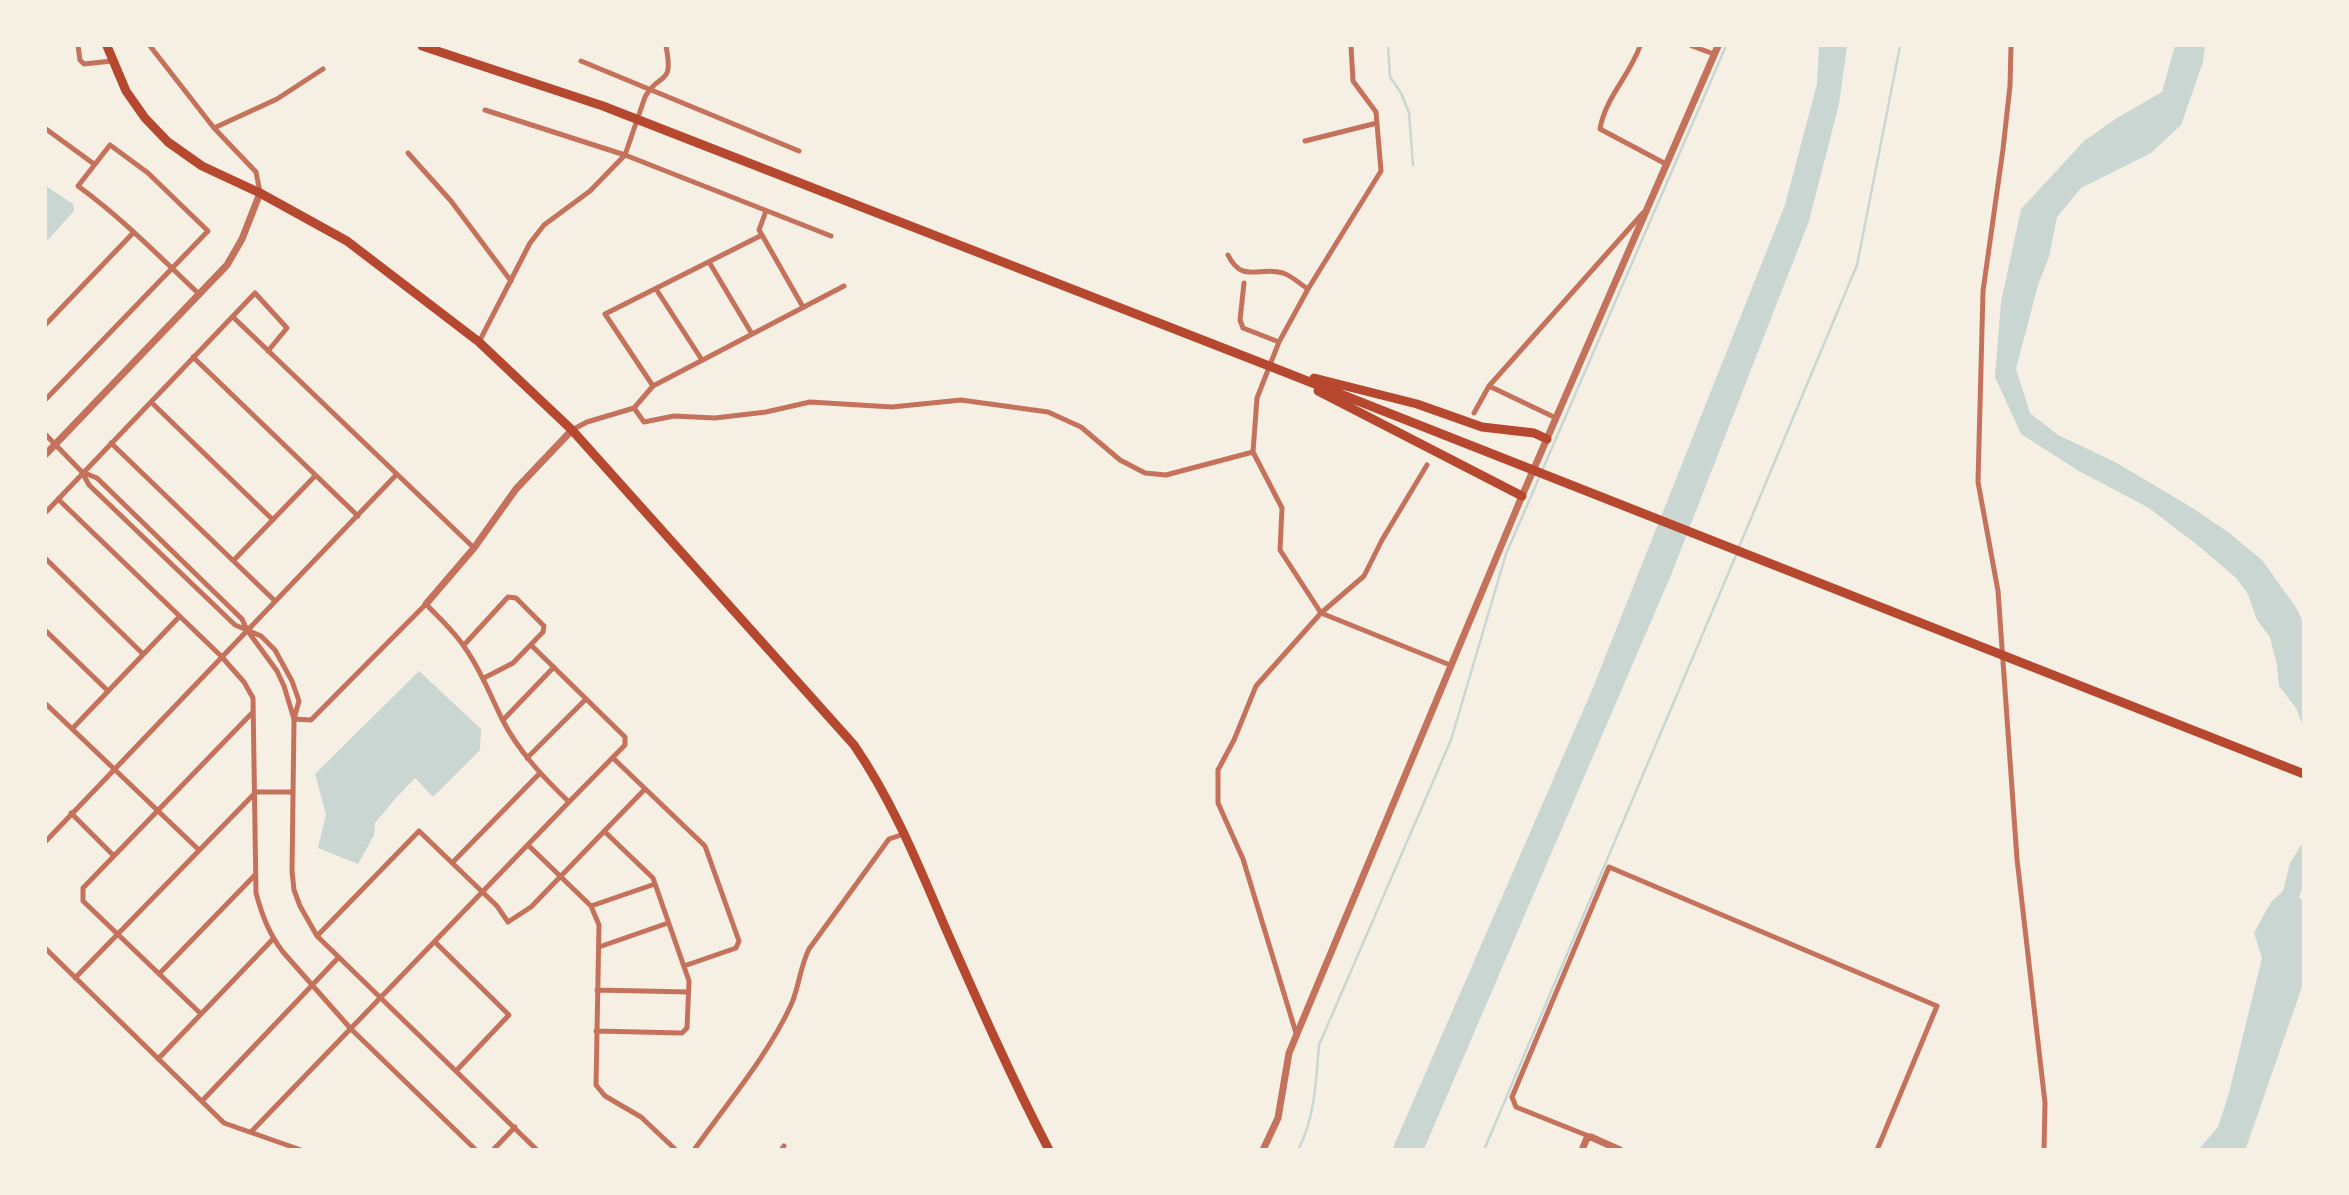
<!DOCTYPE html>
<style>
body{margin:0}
#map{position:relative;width:2349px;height:1195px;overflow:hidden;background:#f6efe4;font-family:Raleway,sans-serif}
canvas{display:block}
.frame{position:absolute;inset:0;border:47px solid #f6efe4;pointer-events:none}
</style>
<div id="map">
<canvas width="2349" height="1195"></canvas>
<div class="frame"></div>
</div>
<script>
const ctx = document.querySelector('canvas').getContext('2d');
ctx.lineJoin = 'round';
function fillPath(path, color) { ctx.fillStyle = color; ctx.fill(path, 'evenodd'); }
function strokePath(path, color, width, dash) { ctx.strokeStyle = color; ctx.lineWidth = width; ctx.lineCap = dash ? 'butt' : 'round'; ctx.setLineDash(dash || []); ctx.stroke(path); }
fillPath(new Path2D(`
 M1819,46h28l-8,58 -30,117 -138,354 -247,574 -32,1 200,-460 193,-485 32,-121z
 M2175,46h30l-2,16 -22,63 -30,28 -70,35 -24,29 -8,40 -11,28 -22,84 14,44 28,22 57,27 76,45 37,25 34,28 33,46 8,15v105l-7,-18 -17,-22 -2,-21 -7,-28 -13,-17 -9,-26 -12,-16 -36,-31 -51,-39 -70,-37 -58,-37 -26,-57 6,-75 20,-93 63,-68 33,-23 45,-26z
 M46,186l27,18 1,7 -28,31z
 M419,671l62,58 -1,21 -47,47 -18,-19 -20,21 -20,24 -1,12 -16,29 -40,-16 8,-34 -11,-40z
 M2303,842v43l-4,12 5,6 -1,81 -57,164 -47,1 19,-22 11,-34 33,-135 -8,-25 17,-31 12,-11 7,-28z`), '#c9d6d2');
strokePath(new Path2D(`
 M1388,46l2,31 11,16 8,20 4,52
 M1739,547l118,-282 43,-219
 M1298,1150c17,-32 18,-69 21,-105l132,-305 55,-186 220,-508
 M1484,1150l253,-597`), '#c9d6d2', 2.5);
strokePath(new Path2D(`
 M78,46l2,14 4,4 28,-3
 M150,46l64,82 42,44 4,20
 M1351,46l2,35 23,31 5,59 -73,118 -29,53 -22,56 -4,54 29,56 -2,42 41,63 129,52
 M1640,46c-10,29 -35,52 -40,83l66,35
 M1692,46l22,8
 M2011,46l-1,40 -7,63 -20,142 -5,191 20,109 19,268 28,244 -1,47
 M581,61l218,90
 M485,110l140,45 206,81
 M214,128l63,-29 46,-30
 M46,129l48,35
 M1305,141l72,-18
 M408,153l43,48 60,80
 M762,235l-3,-5 7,-19
 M1228,255c14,29 32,11 55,18 9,3 17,11 25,16
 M709,262l43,72
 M1244,283l-4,37 3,8 36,14
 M656,289l46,71
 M233,317l241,231
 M46,324l88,-92
 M479,342l51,-99 14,-18 46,-34 35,-36 20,-58c15,-27 29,-9 21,-51
 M193,357l165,159
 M653,386l-48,-72 157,-79 41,72
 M1489,386l67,32
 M46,399l162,-168 -60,-58 -38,-28 -32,41c44,32 82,71 121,108
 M151,402l122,118
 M634,408l19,-22 191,-100
 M1474,413l15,-27 154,-173
 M572,430l15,-8 47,-14 10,14 30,-6 41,2 51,-6 44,-10 82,5 69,-7 87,12 33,15 39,33 25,13 21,2 87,-23
 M46,435l36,37 7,13 146,140 12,5 30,41 7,15 10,33
 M111,443l164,158
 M82,472l15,6 145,141 5,11 14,6 14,14 17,31 7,20 -5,18 -2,152 2,19 6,16 17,30 220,214
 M58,499l163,157 23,26 9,16 3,195c6,22 13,41 27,59l68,77 125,121
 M46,512l209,-219 32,35 -19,23
 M46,559l97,95
 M234,560l81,-84
 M46,631l62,60
 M464,645l44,-48 8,1 28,28 -1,6 -30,31 -29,15
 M531,645l94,92v8l-56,57
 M46,704l153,146
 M503,720l51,-53
 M72,729l107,-112
 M527,758l59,-59
 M613,758l92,88 34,95 -3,7 -52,18
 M71,813l43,43
 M46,841l351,-367
 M528,845l63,61 8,19 -3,160 9,11 36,21 35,33
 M452,863l87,-89
 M591,906l64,-22
 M317,936l102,-105 78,75 11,16 23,-15 114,-118
 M435,942l74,73 -53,56
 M599,947l69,-24
 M46,949l178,174 77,27
 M159,974l96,-99
 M75,978l181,-186h36
 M597,990l91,2
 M200,1013l-117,-112v-13l170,-176
 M596,1031l86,2 5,-5 2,-47 -36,-103 -49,-47
 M1296,1033l-53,-174 -25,-56v-33l16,-30 22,-54 65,-73 43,-37 18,-36 45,-75
 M158,1059l115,-120
 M202,1101l136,-143
 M251,1132l318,-330c-26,-25 -50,-50 -67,-83 -12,-24 -21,-49 -37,-71 -10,-16 -26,-30 -39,-44l-115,116 -17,-1
 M1591,1137l-75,-30 -4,-10 97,-230 328,139 -60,144
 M493,1150l22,-23
 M694,1150c33,-47 73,-93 97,-145 8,-18 9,-38 18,-56l80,-110 15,-5
 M781,1150l3,-4`), '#c5725c', 5);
strokePath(new Path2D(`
 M46,454l181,-189 15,-26 18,-46
 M426,604l48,-56 42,-59 56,-59
 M1263,1150l15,-32 11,-65 233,-557 196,-450
 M1582,1150l5,-12 4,-1 29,13`), '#c5725c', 7);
strokePath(new Path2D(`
 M107,46l19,45 19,27 23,24 34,24 58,27 87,48 132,101 93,88 282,315c39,57 64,119 91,182 33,75 66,150 104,223`), '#b5482f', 9);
strokePath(new Path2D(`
 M422,46l181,60 679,265 1022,403
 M1314,378l103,26 65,23 52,6 13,6
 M1318,391l204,105`), '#b5482f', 9);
</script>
